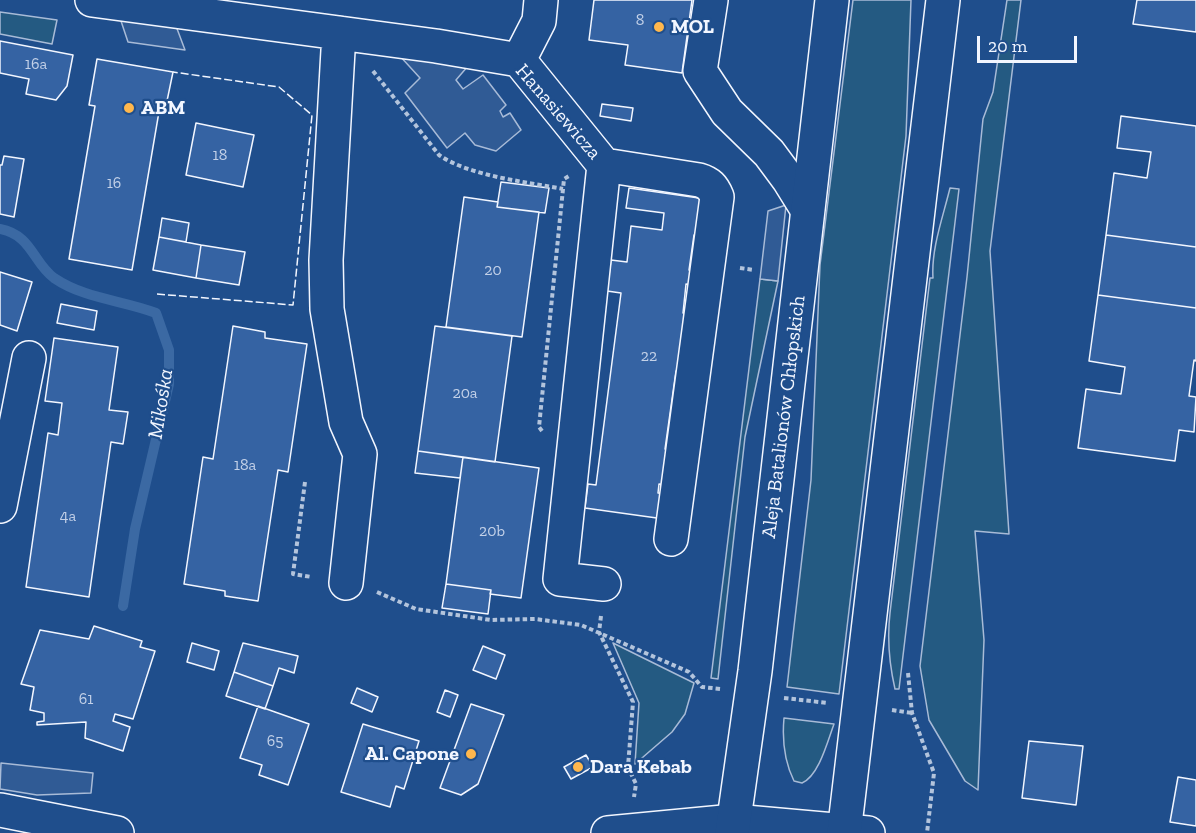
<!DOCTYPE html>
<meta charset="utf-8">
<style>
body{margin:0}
#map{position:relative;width:1196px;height:833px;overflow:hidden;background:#1f4e8c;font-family:"Zilla Slab",serif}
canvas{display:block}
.scale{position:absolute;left:977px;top:36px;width:100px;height:27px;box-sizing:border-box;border:3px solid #f2f6ff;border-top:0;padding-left:8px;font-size:18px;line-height:21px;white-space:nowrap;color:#f2f6ff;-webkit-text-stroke:4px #1f4e8c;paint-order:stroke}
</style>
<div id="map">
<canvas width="1196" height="833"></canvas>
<div class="scale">20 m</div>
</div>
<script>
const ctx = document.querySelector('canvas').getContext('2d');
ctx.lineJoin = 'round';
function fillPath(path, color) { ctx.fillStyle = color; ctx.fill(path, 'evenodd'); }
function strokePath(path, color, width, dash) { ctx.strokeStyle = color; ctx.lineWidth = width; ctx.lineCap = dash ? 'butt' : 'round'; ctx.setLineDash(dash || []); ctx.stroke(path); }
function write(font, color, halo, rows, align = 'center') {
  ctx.font = font + ' "Zilla Slab",serif'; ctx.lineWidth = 4.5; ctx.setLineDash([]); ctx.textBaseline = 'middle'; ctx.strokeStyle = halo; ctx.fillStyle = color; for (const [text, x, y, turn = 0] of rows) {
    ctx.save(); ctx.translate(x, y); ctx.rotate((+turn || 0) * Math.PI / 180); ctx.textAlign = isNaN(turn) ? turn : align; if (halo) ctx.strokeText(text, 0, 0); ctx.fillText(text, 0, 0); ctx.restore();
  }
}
const green = new Path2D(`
 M853,0h58l-5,136 -67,558 -52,-7 24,-207 9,-215z
 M1007,0h14l-31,251 19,283 -34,-3 9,109 -6,150 -13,-9 -36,-61 -9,-54 47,-389 16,-158 10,-27z
 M0,12l57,8 -5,24 -52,-10z
 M950,188l9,1 -60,500h-4c-6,-26 -8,-50 -5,-76l40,-335h3c-2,-29 10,-61 17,-90z
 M760,279l18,2 -33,156 -27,242 -7,-1z
 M613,643l81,40 -9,31 -13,18 -37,32 4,-61z
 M784,718l50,6c-6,16 -15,52 -32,59l-8,-2c-10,-20 -12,-41 -10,-63z`);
fillPath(green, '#245a82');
strokePath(green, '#a8bbd7', 1.5);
const parking = new Path2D(`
 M120,18l56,8 9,24 -57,-8z
 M399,55l69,11 -12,14 7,9 20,-14 23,30 -6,6 3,6 7,-4 11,17 -25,21 -21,-6 -10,-12 -18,15 -42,-55 15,-15z
 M786,205l-8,76 -18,-2 8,-68z
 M1,763l92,10 -2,20 -54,2 -37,-6z`);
fillPath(parking, '#305b95');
strokePath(parking, '#a8bbd7', 1.5);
strokePath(new Path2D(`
 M0,229c32,6 33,34 54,49 31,21 68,22 102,35l13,37v34l-34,145 -12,77`), '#3b69a3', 10);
const building = new Path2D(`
 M594,0h98l-10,73 -57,-8 3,-20 -39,-5z
 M1137,0h59v32l-63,-8z
 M0,41l73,14 -6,31 -11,14 -30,-6 3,-15 -29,-6z
 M97,59l76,13 -6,29 -6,-1 -29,170 -63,-11 26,-153 -6,-1z
 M602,104l31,4 -2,13 -31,-5z
 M1121,116l75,10v121l-90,-12 8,-62 33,5 4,-26 -34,-4z
 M196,123l58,12 -11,52 -57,-12z
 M4,156l20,3 -10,58 -14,-3v-49h2z
 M501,182l48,6 -4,25 -48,-6z
 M629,188l77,11 -5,37 -7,-1 -5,35 8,2 -1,13 -10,-1 -3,29h8l-3,19 -6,-1 -1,9 7,1 -4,31 -8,-1 -11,78 9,1 -5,35 -10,-1 -1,9 9,1 -3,25 -79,-11 3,-24 8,1 25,-192 -14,-2 4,-31 16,2 4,-36 31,4 2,-17 -38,-5z
 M464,197l34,5 -1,5 42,5 -17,125 -76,-10z
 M162,218l27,5 -3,19 -27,-5z
 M1106,235l90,12v61l-98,-13z
 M159,237l42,8 -5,33 -43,-8z
 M201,245l44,7 -6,33 -43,-7z
 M0,272l32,10 -15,49 -17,-6z
 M1098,295l98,13v53l-2,-1 -5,36 7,1 -2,35 -15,-2 -4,31 -97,-13 8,-59 35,5 4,-27 -36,-6z
 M61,304l36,7 -3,19 -37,-7z
 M233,326l32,6v6l42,6 -19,128 -10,-2 -20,131 -33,-5v-5l-41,-7 19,-127 10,2z
 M435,326l77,10 -17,126 -77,-11z
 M54,338l64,9 -9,63 19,2 -5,32 -12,-2 -22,155 -63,-10 22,-154 10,2 4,-32 -17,-2z
 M418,451l45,6 -3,21 -45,-5z
 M463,457l76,11 -18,130 -31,-4 1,-4 -45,-6z
 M446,584l45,6 -3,24 -46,-6z
 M94,626l48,15 -2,6 15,4 -22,68 -18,-5 -2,7 17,6 -7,24 -38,-13 1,-16 -49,3v-3l7,-1v-8l-14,-3 4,-23 -13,-3 19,-54 49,9z
 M192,643l27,8 -5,19 -27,-8z
 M243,643l55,13 -4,17 -15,-5 -6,18 -39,-14z
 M483,646l22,9 -9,24 -23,-9z
 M234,672l39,14 -8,23 -39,-13z
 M357,688l21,9 -6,15 -21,-9z
 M445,690l13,5 -8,22 -13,-5z
 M471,704l33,11 -26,69 -17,11 -21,-7z
 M258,706l51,18 -21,61 -29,-10 3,-10 -22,-7z
 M363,724l56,17 -15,48 -8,-3 -6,21 -49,-15z
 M1029,741l54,5 -7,59 -54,-7z
 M586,755l7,12 -22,12 -7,-12z
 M1178,777l18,3v46l-26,-4z`);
fillPath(building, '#3563a3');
strokePath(building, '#f2f6ff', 1.5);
const minor = new Path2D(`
 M92,0l344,46 83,14 85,105 -44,414 44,5
 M711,0l-11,71 27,41 42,41 20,27 18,29
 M339,33l-13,227 1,49 19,113 14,32 -14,129
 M519,60l20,-39 2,-21
 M604,165l95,15c10,3 14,7 18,17l-46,342
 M0,506l29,-148
 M0,810l117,23
 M608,833l126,-12 134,12`);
const major = new Path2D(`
 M732,833l23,-162 77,-671
 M844,833l99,-833`);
strokePath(minor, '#f2f6ff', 36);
strokePath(major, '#f2f6ff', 36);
strokePath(new Path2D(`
 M373,71l66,84c30,21 88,27 124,34
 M740,268l14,2
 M542,431l-3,-4 25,-248 5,-3
 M305,482l-12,92 19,3
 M377,592l39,17 75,11 44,-1 46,6 108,47 13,15 19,2
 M601,616l-2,16 34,70 -5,65 8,17 -2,13
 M908,673l4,40 22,60 -7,60
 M784,698l44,5
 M892,710l20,3`), '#b3c4dc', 4, [4.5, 3]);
strokePath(minor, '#1f4e8c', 33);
strokePath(major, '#1f4e8c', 33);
strokePath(new Path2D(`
 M157,294l136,11 19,-190 -33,-28 -106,-15`), '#f2f6ff', 1.5, [8, 3]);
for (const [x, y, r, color] of [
 [659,27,6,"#ffb74d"],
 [129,108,6,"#ffb74d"],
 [471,754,6,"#ffb74d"],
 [578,767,6,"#ffb74d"]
]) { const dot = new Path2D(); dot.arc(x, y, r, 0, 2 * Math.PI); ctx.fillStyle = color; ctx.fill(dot); strokePath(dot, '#1f4e8c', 2); }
write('16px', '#c3d1e8', null, [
 ["8",640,20],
 ["16a",36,64],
 ["18",220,155],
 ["16",114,183],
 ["20",493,270],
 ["22",649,356],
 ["20a",465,393],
 ["18a",245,465],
 ["4a",68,516],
 ["20b",492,531],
 ["61",86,699],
 ["65",275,741]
]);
write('bold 20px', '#f2f6ff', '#1f4e8c', [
 ["MOL",671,27],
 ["ABM",141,108],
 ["Al. Capone",459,754,"right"],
 ["Dara Kebab",590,767]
], 'left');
write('20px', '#f2f6ff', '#1f4e8c', [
 ["Hanasiewicza",558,112,49],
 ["Aleja Batalionów Chłopskich",784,417,-83]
]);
write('italic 21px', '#f2f6ff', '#1f4e8c', [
 ["Mikośka",161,404,-81]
]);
</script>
